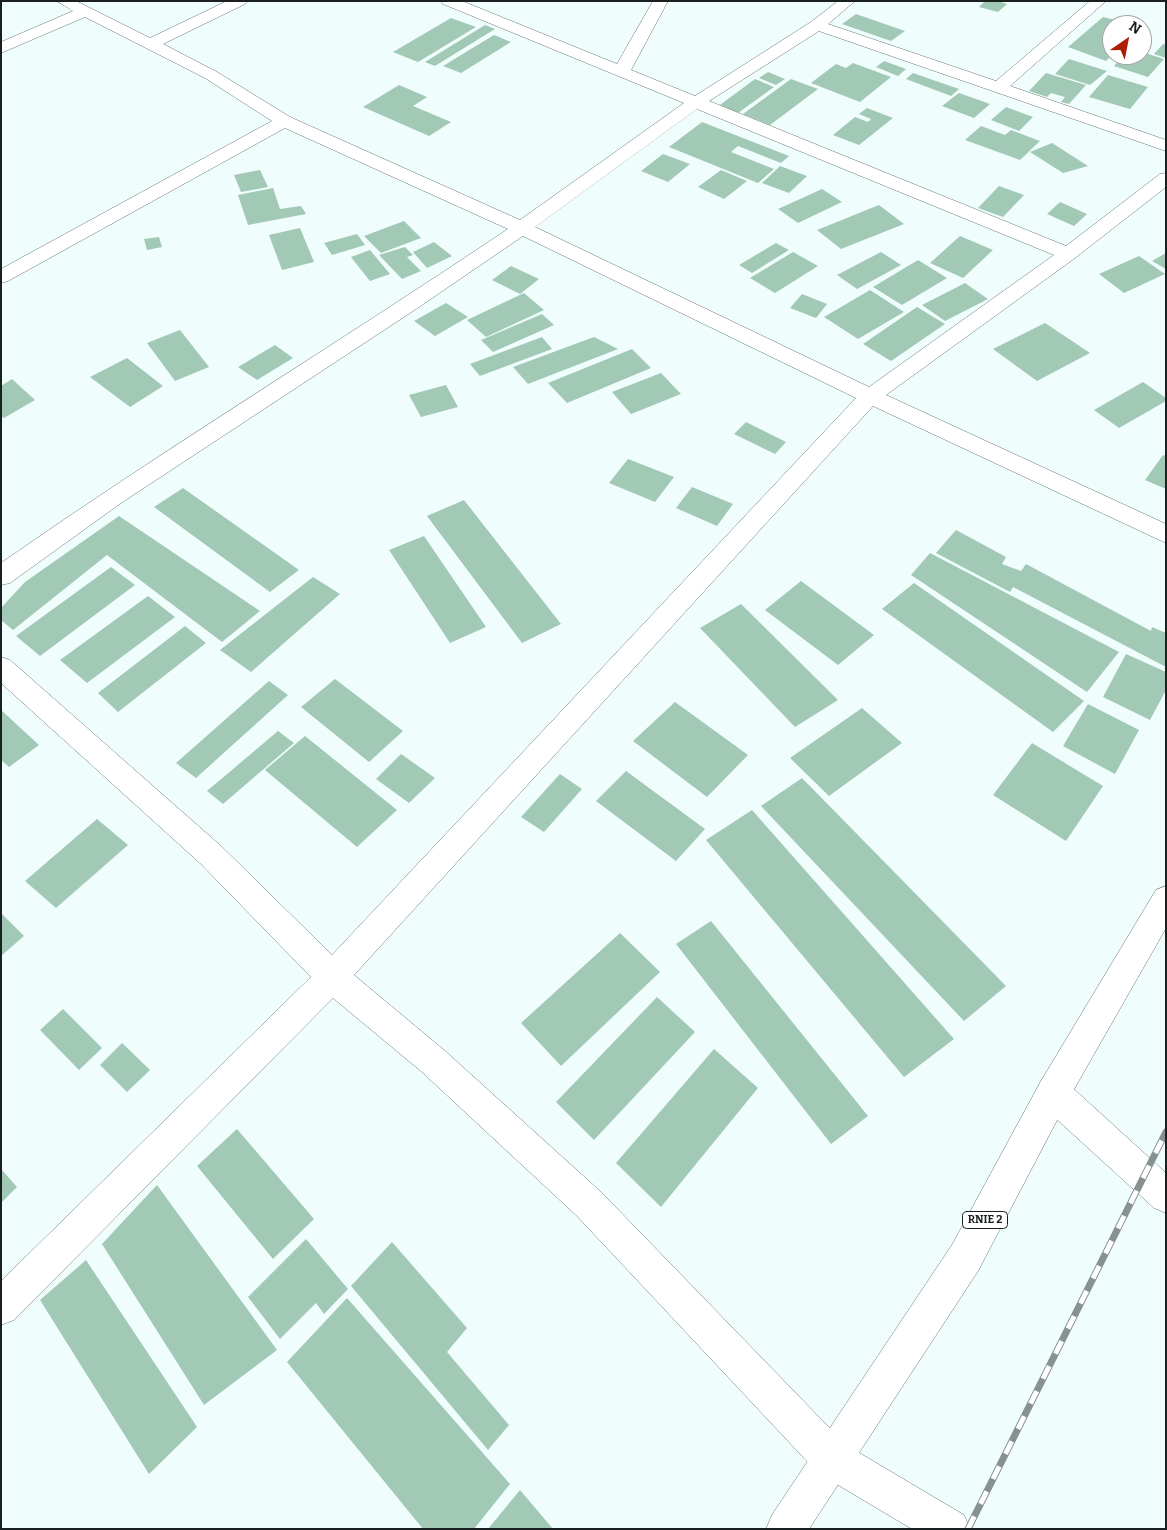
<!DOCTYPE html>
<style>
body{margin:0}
#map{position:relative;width:1167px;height:1530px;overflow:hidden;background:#effdfd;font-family:Bitter,serif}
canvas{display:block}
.frame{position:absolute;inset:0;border:2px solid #1a1f1f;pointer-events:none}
.north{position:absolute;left:1102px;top:15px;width:50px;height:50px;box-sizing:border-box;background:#fff;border:1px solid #a3a5a5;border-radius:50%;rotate:33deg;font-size:14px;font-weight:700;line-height:20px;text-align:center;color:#1a1f1f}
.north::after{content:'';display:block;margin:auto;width:18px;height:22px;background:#ac1d02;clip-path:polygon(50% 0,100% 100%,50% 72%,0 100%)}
</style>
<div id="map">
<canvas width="1167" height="1530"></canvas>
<div class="frame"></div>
<div class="north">N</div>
</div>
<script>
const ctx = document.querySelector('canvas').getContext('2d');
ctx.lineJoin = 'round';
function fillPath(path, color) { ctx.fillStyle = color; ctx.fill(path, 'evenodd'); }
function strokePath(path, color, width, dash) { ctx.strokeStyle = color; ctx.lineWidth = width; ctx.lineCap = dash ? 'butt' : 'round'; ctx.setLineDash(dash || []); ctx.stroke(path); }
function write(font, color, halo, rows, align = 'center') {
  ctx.font = font + ' Bitter,serif'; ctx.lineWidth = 5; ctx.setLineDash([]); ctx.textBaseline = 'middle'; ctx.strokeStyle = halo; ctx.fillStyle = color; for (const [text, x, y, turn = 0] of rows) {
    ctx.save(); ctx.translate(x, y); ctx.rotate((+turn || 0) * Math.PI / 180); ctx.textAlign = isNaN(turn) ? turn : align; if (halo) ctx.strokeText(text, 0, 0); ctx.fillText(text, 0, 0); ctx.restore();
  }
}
fillPath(new Path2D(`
 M985,1h13l9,3 -9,8 -19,-5z
 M856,14l49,17 -14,10 -49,-17z
 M1103,17l20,5 -2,3h-9v9l-3,4 3,1v16l-6,6 -38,-14z
 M451,18l25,9 -58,35 -25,-10z
 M485,25l10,4 -60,37 -10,-4z
 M494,35l17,7 -50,31 -18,-7z
 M1163,44l3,1v13l-12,-4z
 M1142,52l22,7 -16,18 -34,-11 10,-11h18z
 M1069,59l38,12 -17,14 -35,-11z
 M884,61l22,8 -8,7 -22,-9z
 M853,63l38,14 -31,25 -49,-19 25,-19 10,4z
 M768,72l17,7 -9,6 -17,-7z
 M913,73l46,16 -8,7 -45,-17z
 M1046,73l40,12 -17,19 -8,-2 4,-5 -14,-4 -4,4 -18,-6z
 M1108,75l40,12 -18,22 -41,-12z
 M755,79l19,8 -36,26 -18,-8z
 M791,79l27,10 -48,36 -27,-11z
 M399,85l28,12 -14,9 38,16 -22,14 -66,-29z
 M959,93l31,11 -16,14 -32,-12z
 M1006,107l27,10 -14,14 -28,-11z
 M867,108l26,10 -34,27 -26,-10 22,-18 13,5 3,-3 -12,-5z
 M702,122l87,34 -8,7 -43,-17 -7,6 43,17 -16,14 -89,-36z
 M981,126l24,9 6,-5 29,11 -20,19 -55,-20z
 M1052,143l36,23 -25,7 -33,-21z
 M663,154l27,10 -22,18 -27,-11z
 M780,166l27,10 -18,17 -27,-10z
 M260,170l8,17 -27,5 -7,-17z
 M721,170l26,11 -23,18 -26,-12z
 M999,186l25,9 -21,22 -25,-9z
 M273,188l7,21 21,-3 5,8 -58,11 -10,-30z
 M822,189l20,13 -44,21 -20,-14z
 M1060,202l27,12 -13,12 -27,-12z
 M879,205l25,19 -63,25 -24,-19z
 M404,221l17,17 -40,15 -17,-17z
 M300,228l14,34 -32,8 -13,-35z
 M357,234l8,11 -33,10 -8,-12z
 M960,236l33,14 -30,28 -33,-15z
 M159,237l3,10 -15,3 -3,-11z
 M434,242l18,14 -25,12 -14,-16z
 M776,243l13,7 -37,23 -13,-8z
 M405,247l8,8 -6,2 14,14 -19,8 -23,-24z
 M370,250l20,24 -20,7 -19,-24z
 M793,252l25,14 -43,27 -25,-15z
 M881,252l20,13 -44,24 -20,-14z
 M1166,253v16l-14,-8z
 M1139,256l26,18 -41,19 -25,-19z
 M918,260l29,18 -45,27 -29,-18z
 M511,266l28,13 -19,15 -28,-14z
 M965,283l23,16 -43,22 -23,-16z
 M870,290l34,22 -46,27 -34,-22z
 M524,293l20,17 -58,27 -19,-17z
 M802,294l25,10 -11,14 -26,-10z
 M446,303l22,14 -33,19 -21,-15z
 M917,307l28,17 -54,37 -28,-17z
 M542,314l12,11 -61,27 -12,-12z
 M1045,323l45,30 -53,28 -44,-32z
 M180,330l29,37 -34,14 -28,-38z
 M542,337l10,12 -72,27 -10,-12z
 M594,337l24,12 -90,35 -15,-17z
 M275,345l18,13 -36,22 -19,-13z
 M632,349l19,19 -84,35 -19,-20z
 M127,358l36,28 -33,21 -40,-30z
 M661,373l20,21 -50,20 -19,-22z
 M12,379l23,21 -31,18 -3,-2v-30z
 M1143,382l23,16v3l-47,27 -25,-18z
 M446,385l12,22 -37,10 -12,-22z
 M746,422l40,20 -11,12 -41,-20z
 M1163,455l3,1v33l-21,-9z
 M628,459l46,18 -19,25 -46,-19z
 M692,487l41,17 -16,22 -41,-18z
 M183,488l116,82 -29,22 -116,-85z
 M464,500l97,124 -39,19 -95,-127z
 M119,516l141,95 -38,31 -115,-87 -94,75 -12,-10v-12l24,-26z
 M956,530l50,27 -4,7 19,7 5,-7 125,67 1,-4 14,6v34l-153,-80 -3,5 -74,-39z
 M424,536l62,91 -36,16 -61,-93z
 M930,553l189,99 -32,40 -176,-117z
 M111,567l24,18 -95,71 -24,-20z
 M313,577l27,17 -89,78 -31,-22z
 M801,581l73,54 -36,30 -73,-55z
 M914,583l170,118 -31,31 -171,-123z
 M148,596l27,21 -88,66 -27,-23z
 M741,604l97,96 -43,27 -95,-99z
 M185,626l21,17 -88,69 -20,-19z
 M1126,654l40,18v18l-16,30 -47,-23z
 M335,679l68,52 -34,31 -68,-55z
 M269,681l19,14 -92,83 -20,-15z
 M675,702l73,53 -41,42 -74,-56z
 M1088,704l51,26 -24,44 -52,-28z
 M862,708l40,35 -73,53 -39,-38z
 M1,710l38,35 -30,22 -8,-7z
 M278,731l16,12 -71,61 -16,-13z
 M305,736l92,74 -40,37 -92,-77z
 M1032,743l71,43 -37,55 -73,-46z
 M401,754l34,24 -26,25 -33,-24z
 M626,771l79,58 -29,32 -80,-60z
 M560,774l22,15 -38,43 -23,-15z
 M802,778l204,208 -42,35 -203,-215z
 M752,810l202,229 -50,38 -198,-237z
 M97,819l31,26 -72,63 -31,-27z
 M1,913l23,23 -23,20z
 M711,921l157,195 -37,28 -155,-200z
 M620,933l40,39 -99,94 -40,-43z
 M657,997l38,35 -101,108 -38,-38z
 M63,1009l39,39 -23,22 -39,-40z
 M122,1043l28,27 -23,22 -27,-27z
 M714,1049l44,39 -97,119 -45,-44z
 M237,1129l77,90 -41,40 -76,-93z
 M1,1169l16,18 -16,16z
 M157,1185l120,165 -73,55 -102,-161z
 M306,1239l42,50 -24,25 -8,-11 -36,36 -32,-42z
 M392,1242l75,86 -20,24 62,73 -21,25 -137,-164z
 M86,1260l111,167 -48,47 -109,-174z
 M347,1298l163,186 -36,45h-51l-136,-167z
 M520,1490l33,39h-65z`), '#a2c8b6');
const minor = new Path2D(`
 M57,1h19l74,37 77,-37h20l-2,3 -82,40 54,28 73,45 230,103 164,-117 -241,-99 -2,-3h21l155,63 36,-63h15l-37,69 64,26 116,-74 27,-21h17l-27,23 168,57 94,-80h16l-96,85 156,54v11l-347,-120 -110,70 357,145 94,-72 6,-1v14l-91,71 -189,137 280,129v19l-293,-137 -519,569 90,75 157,142 245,253 118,70 6,14h-58l-94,-56 -241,-257 -155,-144 -89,-74 -319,322 -13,5v-44l310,-304 -110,-113 -200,-181v-26l9,3 211,186 111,109 524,-557 -333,-162 -107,73 -295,194 -111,80 -9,2v-22c166,-116 339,-221 507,-334l-223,-101 -277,153 -7,2v-14l271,-148 -67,-43 -120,-61 -84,36v-11l72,-31zM697,109l357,146 -185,132 -334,-160z
 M1053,1077l12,4 101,92v40l-12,-5 -113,-103 -4,-12 4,-12z`);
const trunk = new Path2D(`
 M1166,886v42l-101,177 -87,166 -169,258h-43l6,-14 180,-270 89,-164 115,-191z`);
strokePath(minor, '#697575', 1);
strokePath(trunk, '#697575', 1);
fillPath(minor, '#fff');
fillPath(trunk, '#fff');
const rail = new Path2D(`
 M968,1529l198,-397`);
strokePath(rail, '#879191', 7);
strokePath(rail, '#fff', 5, [14]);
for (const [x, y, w] of [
 [985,1220,45]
]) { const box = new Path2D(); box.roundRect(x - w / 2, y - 8.5, w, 17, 4); ctx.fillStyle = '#fff'; ctx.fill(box); strokePath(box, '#1a1f1f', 1); }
write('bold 11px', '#1a1f1f', null, [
 ["RNIE 2",985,1220]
]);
</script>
